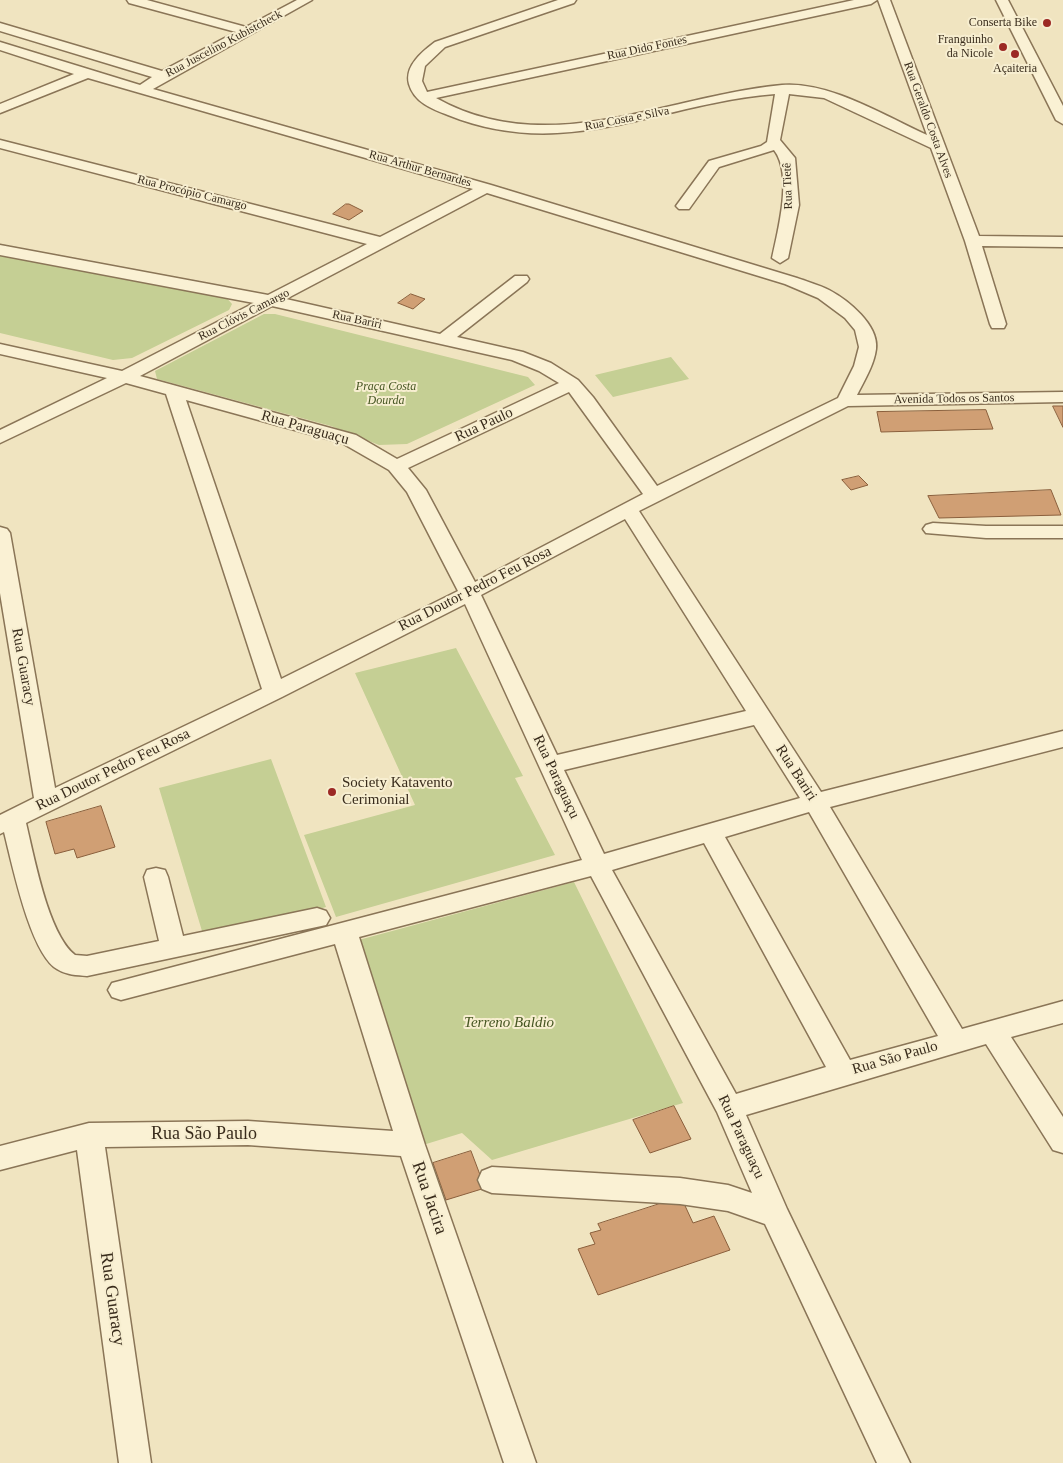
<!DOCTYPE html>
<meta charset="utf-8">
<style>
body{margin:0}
canvas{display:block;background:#f0e4c0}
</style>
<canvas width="1063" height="1463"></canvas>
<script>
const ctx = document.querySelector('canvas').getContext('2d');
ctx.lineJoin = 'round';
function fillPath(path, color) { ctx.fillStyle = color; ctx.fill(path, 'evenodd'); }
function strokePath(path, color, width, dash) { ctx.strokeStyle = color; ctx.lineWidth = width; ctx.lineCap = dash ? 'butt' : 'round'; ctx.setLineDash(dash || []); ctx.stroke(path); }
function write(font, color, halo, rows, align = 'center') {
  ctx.font = font + ' Georgia,serif'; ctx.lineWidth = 4; ctx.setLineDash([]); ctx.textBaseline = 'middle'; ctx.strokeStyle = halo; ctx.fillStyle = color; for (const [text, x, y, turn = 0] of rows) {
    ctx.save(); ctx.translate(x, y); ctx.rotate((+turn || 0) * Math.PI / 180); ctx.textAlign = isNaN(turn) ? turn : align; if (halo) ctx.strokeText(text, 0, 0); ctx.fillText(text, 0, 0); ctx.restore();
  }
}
fillPath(new Path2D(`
 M0,248l225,48 7,8 -3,6 -97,48 -19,2 -113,-27z
 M264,314h11l253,63 7,8 -128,59 -28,1 -48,-19 -174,-47 -2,-8z
 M671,357l18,22 -76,18 -18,-22z
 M456,648l67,128 -8,2 40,77 -219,62 -32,-82 111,-30 -60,-132z
 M271,759l55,148 -121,34 -46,-153z
 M574,882l109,221 -191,57 -30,-27 -39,12 -68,-204z`), '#c5cf94');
const building = new Path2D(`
 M346,204h3l14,7 -14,9 -16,-6z
 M411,294l14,5 -12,10 -15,-6z
 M1053,406h10v21z
 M986,410l7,19 -112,3 -4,-20z
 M859,476l9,9 -17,5 -9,-10z
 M1051,490l10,25 -122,3 -11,-22z
 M101,806l14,41 -38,11 -3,-9 -19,5 -9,-32z
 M674,1106l17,33 -41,14 -17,-33z
 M471,1151l14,37 -39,12 -13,-37z
 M681,1197l12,26 21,-7 16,34 -132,45 -20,-46 17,-5 -5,-11 11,-3 -3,-6z`);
fillPath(building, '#d09f74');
strokePath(building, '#8a5f3c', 1);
const minor = new Path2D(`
 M127,0h20l99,27 51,-27h15l-159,89 338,96 306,93c11,4 22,7 32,12 19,10 50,35 47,59 -2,16 -12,32 -19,46l206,-3v10l-215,4 -209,105 182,281 242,-61v16l-233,60 132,222 101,-28v22l-52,14 52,80v36l-10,-3 -67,-106 -240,71 41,94 123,254h-33l-112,-239 -37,-13 -48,-7 -188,-11 -10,-4 -4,-9 4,-9 10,-4 188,11 48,7 24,8 -35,-81 -126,-236 -232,61 66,208 111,318h-32l-103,-307 -153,-11 -143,2 46,316h-32l-42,-313 -77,20v-24l89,-23 159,-2 145,10 -58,-187 -214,56 -9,-3 -4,-7 4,-7 470,-123 -117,-256 -183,93 -256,126c8,33 22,111 49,132l12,1 72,-15 -15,-64 3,-7 9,-2 9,2 3,7 15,59 134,-28 9,3 4,7 -4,7 -239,51c-10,-1 -21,-1 -30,-7 -27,-16 -45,-106 -53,-137l-4,2v-19l34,-17 -34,-205v-66l7,2 3,4 45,255 207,-99 -96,-295 -40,-11 -126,60v-13l107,-52 -107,-24v-10l122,27 132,-68 -254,-48v-10l268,50 99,-51 -367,-96v-8l380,97 93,-48 -385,-111 -88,35v-9l74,-30 -74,-24v-8l140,43 12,-8 -152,-46v-8l162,48 74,-39 -107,-29zM487,193l298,91 33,14 27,20 10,12 4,17 -5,19 -16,32 -181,88 -64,-89 -15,-17 -27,-17 -28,-11 -66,-15 70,-55 2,-3 -2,-3h-12l-75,58 -154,-35zM272,306l240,54 27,11 20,12 -162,76 -41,-24 -216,-59zM569,392l74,102 -168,88 -49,-92 -18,-22zM186,400l156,43 47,27 18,22 51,99 -177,88zM625,519l121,192 -189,44 -76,-160zM754,725l46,73 -196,56 -40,-84zM809,812l129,224 -88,24 -125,-223zM704,843l122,224 -90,27 -124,-224z
 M558,0h18l-2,3 -129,44 -20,19 -3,15 5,11 427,-92h23l-6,4 -435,94c113,63 229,-2 346,-13 47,-4 103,31 145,50l-49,-135h12l89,236 84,1v10l-81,-1 24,78 -2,4h-12l-2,-4 -25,-83 -34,-93 -107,-50 -35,-4 -9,46 15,18 4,47 -11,53 -8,5 -8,-5c6,-28 21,-84 2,-108l-55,17 -30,42h-10l-3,-3 33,-45 52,-15 6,-4 8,-48c-116,9 -208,69 -327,21 -16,-6 -34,-13 -39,-31 -5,-18 14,-33 26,-42z
 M996,0h12l55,106v18l-7,-4z
 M933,523l53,3h77v12h-77l-60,-5 -3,-4 3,-4z`);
strokePath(minor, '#8a7557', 3);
fillPath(minor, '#faf1d4');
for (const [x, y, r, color] of [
 [1047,23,5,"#9c2924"],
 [1003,47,5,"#9c2924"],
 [1015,54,5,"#9c2924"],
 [332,792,5,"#9c2924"]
]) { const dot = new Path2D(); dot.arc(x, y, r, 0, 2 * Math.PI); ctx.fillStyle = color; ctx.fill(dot); strokePath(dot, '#f7eed0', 2); }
write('12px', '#392c1c', '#f7eed0', [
 ["Conserta Bike",1037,23],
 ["Franguinho",993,40],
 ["da Nicole",993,54],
 ["Açaiteria",1015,69,"center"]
], 'right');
write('12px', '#392c1c', '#f7eed0', [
 ["Rua Juscelino Kubistcheck",224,44,-28],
 ["Rua Dido Fontes",647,48,-12],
 ["Rua Costa e Silva",627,119,-11],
 ["Rua Geraldo Costa Alves",928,120,70],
 ["Rua Arthur Bernardes",420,169,16],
 ["Rua Tietê",788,186,-92],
 ["Rua Procópio Camargo",192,193,14],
 ["Rua Clóvis Camargo",244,315,-27],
 ["Rua Bariri",357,320,12],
 ["Avenida Todos os Santos",954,399,-1]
]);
write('italic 12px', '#465622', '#f7eed0', [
 ["Praça Costa",386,387],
 ["Dourda",386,401]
]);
write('15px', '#392c1c', '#f7eed0', [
 ["Rua Paulo",484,425,-25],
 ["Rua Paraguaçu",305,428,16],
 ["Rua Doutor Pedro Feu Rosa",475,589,-27],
 ["Rua Guaracy",23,667,80],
 ["Rua Doutor Pedro Feu Rosa",113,770,-26],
 ["Rua Bariri",796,773,57],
 ["Rua Paraguaçu",556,777,65],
 ["Rua São Paulo",895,1058,-16],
 ["Rua Paraguaçu",741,1137,65]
]);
write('15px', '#392c1c', '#f7eed0', [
 ["Society Katavento",342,783],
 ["Cerimonial",342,800]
], 'left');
write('italic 15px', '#465622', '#f7eed0', [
 ["Terreno Baldio",509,1023]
]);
write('18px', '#392c1c', '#f7eed0', [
 ["Rua São Paulo",204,1134],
 ["Rua Jacira",429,1198,71],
 ["Rua Guaracy",112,1299,82]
]);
</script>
